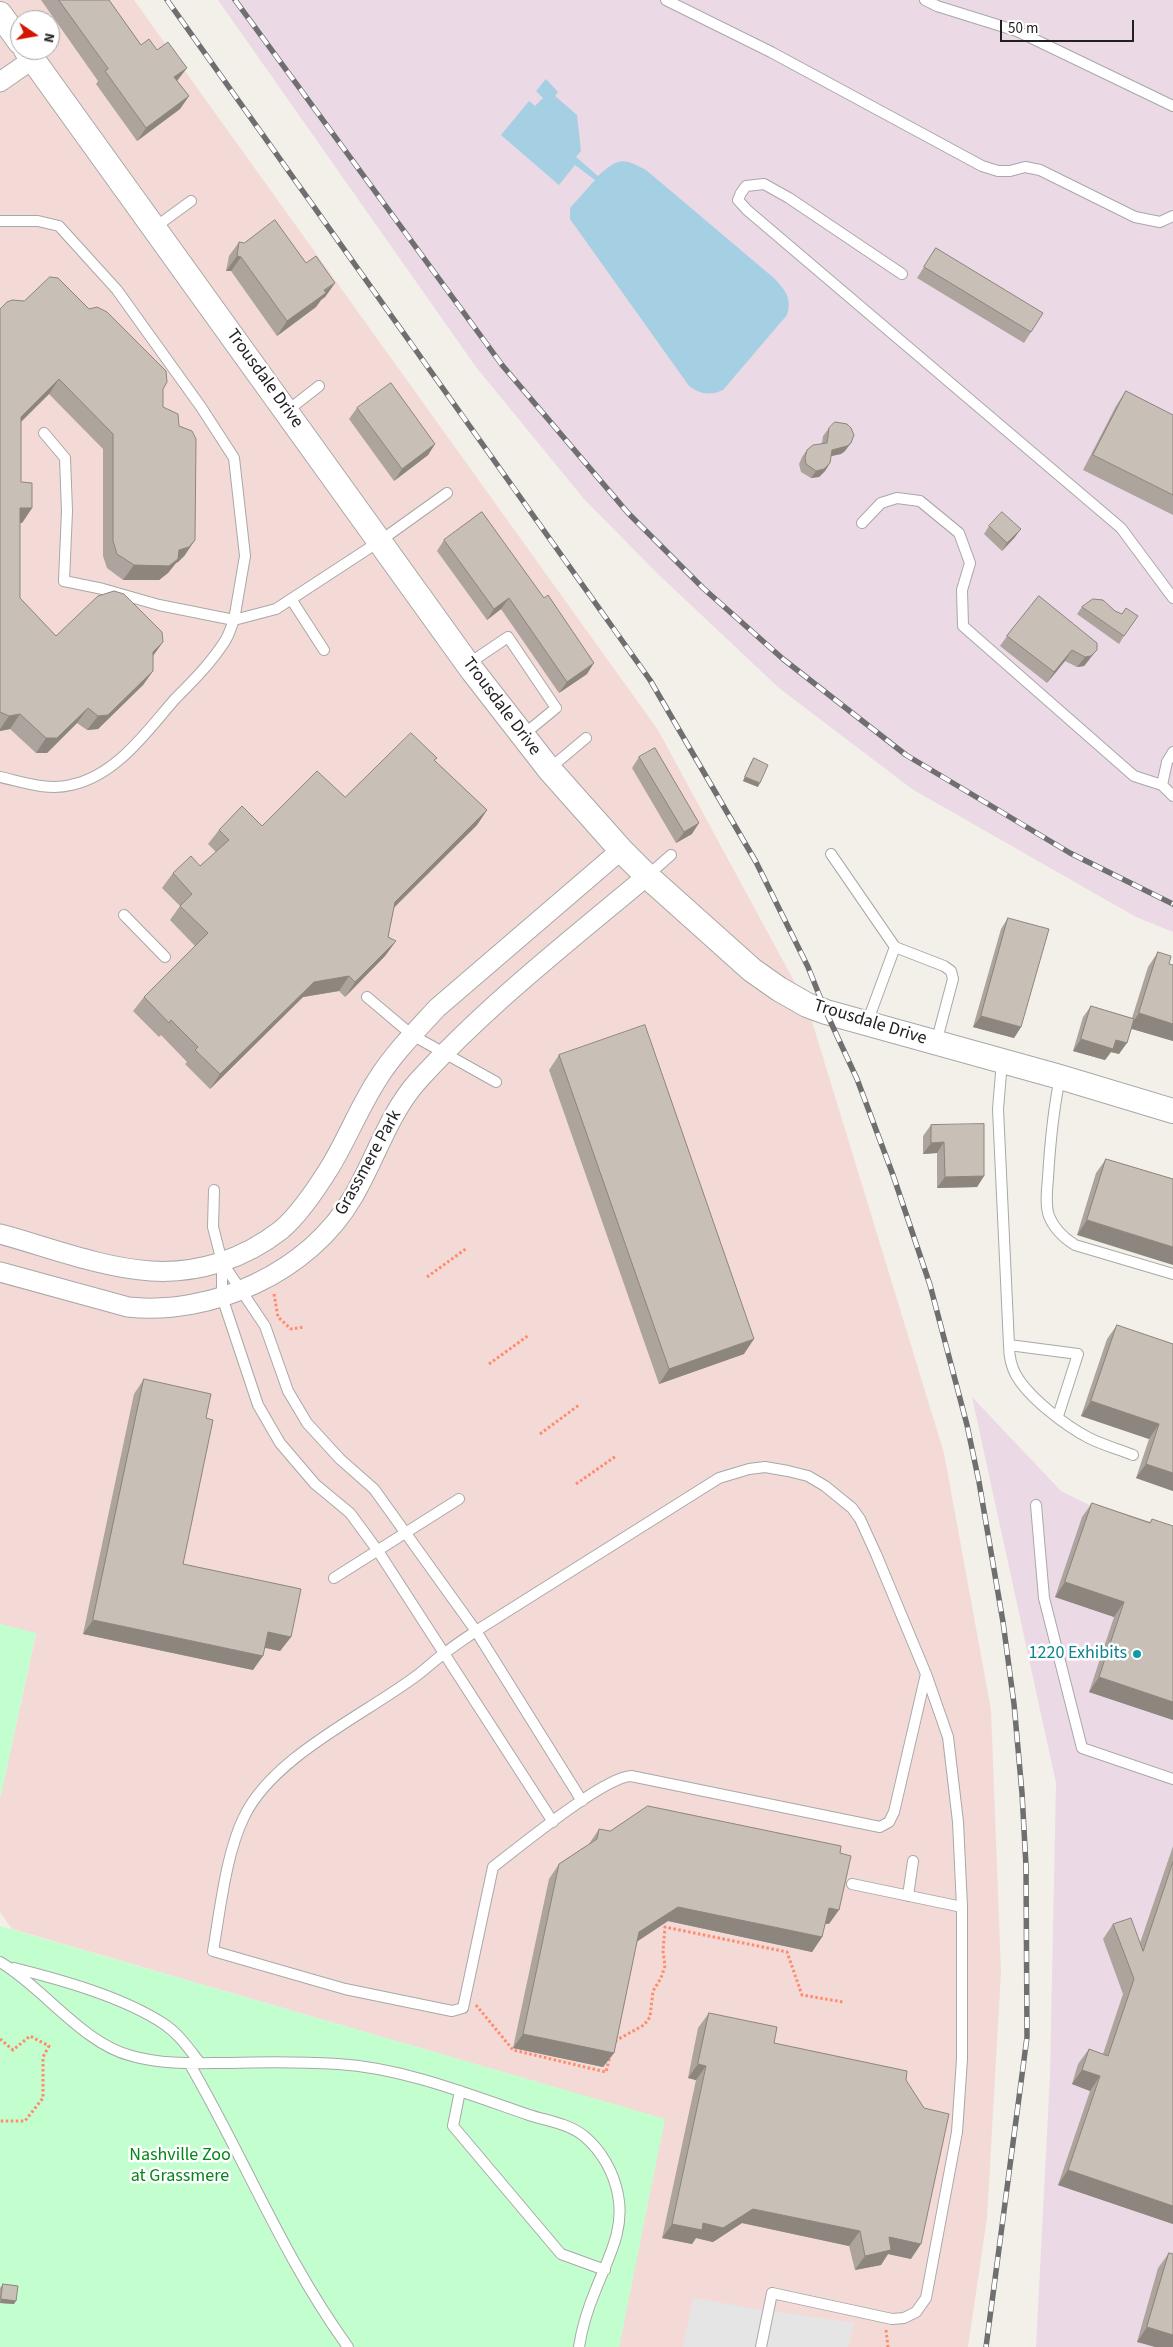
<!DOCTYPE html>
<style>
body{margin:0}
#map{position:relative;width:1173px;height:2347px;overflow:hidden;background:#f2f0e8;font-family:"Source Sans 3",sans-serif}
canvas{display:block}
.north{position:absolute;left:10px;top:10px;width:50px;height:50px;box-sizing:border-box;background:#fff;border:1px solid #a6a6a6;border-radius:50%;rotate:102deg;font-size:14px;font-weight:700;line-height:20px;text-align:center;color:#212121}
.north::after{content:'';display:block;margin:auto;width:18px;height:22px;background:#d31600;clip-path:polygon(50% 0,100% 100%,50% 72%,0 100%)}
.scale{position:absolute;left:1000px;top:20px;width:134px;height:22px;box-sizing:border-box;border:2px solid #212121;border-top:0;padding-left:6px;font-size:15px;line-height:18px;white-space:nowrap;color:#212121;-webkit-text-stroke:4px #fff;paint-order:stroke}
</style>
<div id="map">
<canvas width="1173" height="2347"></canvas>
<div class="north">N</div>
<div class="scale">50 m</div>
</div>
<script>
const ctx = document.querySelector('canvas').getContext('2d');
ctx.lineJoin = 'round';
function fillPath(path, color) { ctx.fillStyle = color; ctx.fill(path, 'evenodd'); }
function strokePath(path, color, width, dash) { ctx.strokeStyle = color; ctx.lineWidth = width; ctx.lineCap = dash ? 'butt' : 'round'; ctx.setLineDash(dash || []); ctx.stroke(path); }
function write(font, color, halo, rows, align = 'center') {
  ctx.font = font + ' "Source Sans 3",sans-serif'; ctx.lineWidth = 5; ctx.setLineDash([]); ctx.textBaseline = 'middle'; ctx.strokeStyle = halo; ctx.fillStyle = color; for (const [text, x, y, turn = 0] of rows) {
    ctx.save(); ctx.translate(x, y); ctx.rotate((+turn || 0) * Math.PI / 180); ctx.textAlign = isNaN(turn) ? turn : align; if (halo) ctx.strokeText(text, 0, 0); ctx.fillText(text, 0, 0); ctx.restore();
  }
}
fillPath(new Path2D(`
 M0,0h134l524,730 149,275 137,448 47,257 10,262 -14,246 -19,129h-349l45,-228 -652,-190 -12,-17v-113l36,-165 -36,-10zM20,20h30v30h-30z`), '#f4dad6');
fillPath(new Path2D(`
 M218,0h955v932l-37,-15 -224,-128 -133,-101 -121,-114 -74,-75 -108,-132z
 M972,1397l89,94 71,35 41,14v807h-137l14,-271 6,-293z`), '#ecd9e6');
fillPath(new Path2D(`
 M0,1624l36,9 -36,166z
 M0,1926l665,193 -46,228h-619z`), '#c3fece');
fillPath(new Path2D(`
 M693,2298l64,11 97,14 -6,24h-165z`), '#e5e5e5');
fillPath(new Path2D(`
 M546,79l12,13 -3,4 22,19 4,36 -5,6 22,19c20,-18 24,-19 48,-6l129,109c11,12 17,20 12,36l-64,75c-13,6 -23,4 -34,-4l-119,-167v-11l25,-28 -20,-15 -16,20 -58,-50 28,-34 6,5 8,-8 -7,-7z`), '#a5cfe3');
const service = new Path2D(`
 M666,0l105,52 211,114 16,5h12l15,-4 15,3 95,47 25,5 13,-6
 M925,0l12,6 80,25 156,75
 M0,221h38l21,5 58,64 84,117 33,51 11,98 -11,64 42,-11 104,-68 67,-48
 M154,228l37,-27
 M902,274l-113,-76 -25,-14 -18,2 -5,7 -3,7 9,10 374,318 52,70
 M287,411l32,-25
 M862,523l19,-20 16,-5 23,3 39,32 11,30 -8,27 1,36 171,150 28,9
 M291,599l33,51
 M468,664l40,-27 48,71 -33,27
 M1173,752l-6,10 -5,23 11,11
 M549,769l37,-31
 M0,777c23,5 48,14 71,8 45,-9 76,-54 104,-86 18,-18 36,-36 50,-58 4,-6 6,-14 9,-21l-75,-15 -56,-16 -39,-8 3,-70 -2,-53 -21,-25
 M831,854l64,93 49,19 7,5 2,8 -17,64
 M647,876l24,-21
 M124,915l41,42
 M367,997l45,38 84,47
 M867,1023l28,-76
 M1002,1061l-4,48 11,236c0,10 2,21 7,30 13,23 50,51 73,63 14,7 29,11 44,17
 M1060,1077c-7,35 -10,66 -12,101 -1,12 -3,27 1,38 5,13 15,22 26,29l98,29
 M214,1190l-1,37 9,35v35l36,108 22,38 35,41 35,29 28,38 175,271
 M222,1262l43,64 23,65 19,32 33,36 34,30 102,142 106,170
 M1009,1345l69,9 -20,62
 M1036,1505l8,93 38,150 91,31
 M334,1578l125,-79
 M852,1884l110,23
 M908,1896l5,-35
 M0,1962c44,26 83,82 132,94 32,9 65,7 98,7 36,-1 72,-1 108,1 65,4 130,30 191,51 18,6 39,8 55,21 18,15 30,37 34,59 7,35 -10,63 -22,94 -8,19 -14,38 -17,58
 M14,1968c48,12 109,29 150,56 15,10 25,25 36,39
 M189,2063c55,94 95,196 159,284
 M460,2091l-7,35 108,128 44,16
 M761,2347l11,-54 120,26 12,-1 12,-6 10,-14 31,-166 5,-73v-152l-4,-85 -10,-85 -22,-63 -50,-120 -16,-35 -8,-11 -27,-22 -17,-10 -20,-5 -23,-4 -16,2 -30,9 -243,153c-10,7 -21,14 -31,22 -12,8 -21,18 -33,26 -52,38 -140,79 -168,138 -18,36 -24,94 -31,134l132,38 107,22 11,-3 30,-141c26,-20 111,-90 138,-91l249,51 9,-5 5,-10 32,-138`);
const minor = new Path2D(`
 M0,82l33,-23
 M0,1234c48,13 102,34 151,37 47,3 93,-12 130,-41 19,-16 36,-42 49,-63 17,-28 29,-59 47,-87 16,-26 39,-49 60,-72l184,-158
 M0,1272l128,35c84,9 182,-35 225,-110 22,-37 35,-82 64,-115 69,-76 151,-140 230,-206`);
const tertiary = new Path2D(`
 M0,14l20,28
 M26,50l446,620 77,99 72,81 26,26 105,94 27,19 28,16 19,7 234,65 113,34`);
strokePath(service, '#a8a8a8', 12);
strokePath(minor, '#a8a8a8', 21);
strokePath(tertiary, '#a8a8a8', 26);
strokePath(new Path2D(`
 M427,1277l40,-29
 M274,1294l4,23 13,12 13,-2
 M489,1364l40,-29
 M540,1434l39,-29
 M576,1484l40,-28
 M476,2005l37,45 93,22 4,-16
 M0,2039l13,11 17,-14 19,10 -6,11v41l-18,23h-25
 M615,2041l29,-16 6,-8 3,-26 8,-13 4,-12 -2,-15 2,-24 122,25 15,43 41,7
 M886,2330l2,17`), '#ff8a6c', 3, [2.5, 2.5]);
strokePath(service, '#fff', 10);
strokePath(minor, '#fff', 19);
strokePath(tertiary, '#fff', 24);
const rail = new Path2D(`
 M167,0l483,680 106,182 52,105 18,45 31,67 36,96 37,110 37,140 12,57 24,140 11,82 8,89 4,73 1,171 -41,310
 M235,0l267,365 126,148 75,75 80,71 123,96 164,98 103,51`);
strokePath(rail, '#6f6f6f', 5.5);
strokePath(rail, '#fff', 4, [11]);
fillPath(new Path2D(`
 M41,0h68l32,45 36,36 12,15 -9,13 -43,32 -41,-57 2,-3z
 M239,242l67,21 29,20 -10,14 -4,3 -5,7 -39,29 -46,-65h-5l3,-15z
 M936,248l95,84 -7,11 -107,-65z
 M0,309l163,80v18l22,148 -7,7 -2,1 -8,10 -9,7h-36l-16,-12 -4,-12v-107l-54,-55 -28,27v61l11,26 -10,15h-2v75l36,38 107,6 -10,14v15l-10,14 -45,44 -11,1 -10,-7 -30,30h-11l-26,-24 -10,2z
 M1126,391l47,24v100l-90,-45 33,-64z
 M357,408l78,36 -7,11 -34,26 -45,-62z
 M829,428l16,23 -4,3 -10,2 -1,7 -5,8 -6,6 -8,1 -10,-6 -2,-8 3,-7 5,-7 15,-7 1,-7z
 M482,512l105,162 -28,19 -58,-84 -14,11 -50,-69 7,-11z
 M989,526l26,11 -13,14 -18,-17z
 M1039,596l50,64 -5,6 -7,1 -12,-6 -18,22 -47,-37 7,-10z
 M1082,607l42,29 -5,8 -42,-30z
 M639,757l53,77 -16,9 -44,-75z
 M754,758l4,29 -15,-6 8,-19z
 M435,761l52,49 -10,15 -83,83 -6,29 8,4 -11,15 -40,41 -6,-6 -36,6 -93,92 -25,-25 2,-2 -26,-27 -2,2 -26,-26 11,-14 51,-51 -25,-26 10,-14 -18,-18 11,-15 27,-7 16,-14 -8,-8 11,-14 43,-4 83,-29z
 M1008,918l13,109 -7,11 -41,-11 28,-98z
 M1158,952l11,12 4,1v76l-41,-12 -13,25 -8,-2 -6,8 -32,-9 10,-34 8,-11 41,12 16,-51z
 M559,1055l185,299 -85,30 -110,-314z
 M931,1125l53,51 -7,11 -40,1v-35l-14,1v-18z
 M1106,1159l67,20 -96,56 19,-62z
 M1117,1325l56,19v147l-37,-13 13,-39 -68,-23 26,-77z
 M144,1379l62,39 -23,146 108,73 -11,14 -15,-3 -12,22 -170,-36 51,-240z
 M1092,1503l58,19 2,-3 21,201 -84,-28 25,-75 -59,-20 27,-80z
 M599,1829l230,95h-4l-3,13 -10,15 -144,-31 -31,20 -23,112 -11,14 -90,-19 36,-169 10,-15 30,-20z
 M1173,1846v378l-115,-39 32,-94 -18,-7 6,-20 11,-15 14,5 20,-60 -20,-55 10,-15 27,19z
 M709,2013l65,30 132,37 5,179 -23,-5 -7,11 -26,5 -6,-24 -107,-23 -29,19 -17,-4 -4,6 -30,-6 34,-158 -8,-2 10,-50z
 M1169,2253l4,94 -36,-5 21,-74z
 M3,2284l11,20 -14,-1v-15z`), '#aca49d');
fillPath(new Path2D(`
 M187,68l-10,13 -3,-4z
 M189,96l-9,13 -43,32 9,-13z
 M237,256l4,1 -10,14h-5z
 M335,283l-10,14 -4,3 -5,7 -39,29 10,-15z
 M59,379l-10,15 -38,38 10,-15z
 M851,443l-6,8 -4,3 -14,3 5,-7z
 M435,444l-7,11 -34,26 8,-12z
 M830,463l-5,8 -6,6 -8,1 5,-7z
 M20,508h12l-10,15 -12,-1z
 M1021,529l-6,8 -13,14 5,-8z
 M195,540l-10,15 -7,7 -2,1 -8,10 -9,7h-36l11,-15 45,-15z
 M509,598l-8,11 -14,11 7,-11z
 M163,642l-11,15 1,-5z
 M1072,650l-7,11 -18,22 7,-11z
 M1097,650l-13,16 -7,1 8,-10z
 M594,663l-7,11 -28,19 8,-11z
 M153,671l-10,14 -45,44 -11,1 11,-14z
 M88,708l-11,15 -30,30h-11l10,-15z
 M20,714l-10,15 -10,2v-2l9,-13z
 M745,777l15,6 -2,4 -15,-6z
 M487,810l-10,15 -93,92 11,-15z
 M699,823l-7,11 -16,9 8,-11z
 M396,941l-11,15 -40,41 10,-15z
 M349,976l-10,15 -36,6 -93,92 10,-15 94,-92z
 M1139,1013l34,11v17l-44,-13z
 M981,1016l40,11 -7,11 -41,-11z
 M1081,1039l35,1 11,3 -8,11 -8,-2 -6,8 -32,-9z
 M944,1142l-7,11 -14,1 8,-11z
 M984,1176l-7,11 -40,1 8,-11z
 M1087,1220l86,27v18l-96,-30z
 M754,1339l-10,15 -85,30 10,-15z
 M1091,1401l68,23 -10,15 -68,-23z
 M1146,1464l27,9v18l-37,-13z
 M1065,1582l59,20 -10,15 -59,-20z
 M93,1620l170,36 -10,14 -170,-36z
 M268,1632l23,5 -11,14 -22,-5z
 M1099,1677l74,25v18l-84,-28z
 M678,1907l144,30 -10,15 -144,-31 -39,26 10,-15z
 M829,1908l10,2 -10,14 -11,-2z
 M523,2034l91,19 -11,14 -90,-19z
 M698,2064l8,2 -10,14 -8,-2z
 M1082,2070l18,6 -10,15 -18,-7z
 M1068,2170l105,36v18l-115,-39z
 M753,2209l107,22 -11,15 -107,-23 -29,19 -17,-4 -4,6 -30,-6 10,-14 31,-1z
 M889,2237l32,7 -10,15 -23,-5 -7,11 -26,5 10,-14z
 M1,2299l15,2 -2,3 -14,-1z
 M1147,2327l26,8v12h-18l-18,-5z`), '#8c867f');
const building = new Path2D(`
 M59,0h50l32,45 8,-6 8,11 11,-8 19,26 -13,9 15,19 -43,32 -41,-57 3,-2z
 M275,220l31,43 10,-7 19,27 -11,7 2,3 -39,28 -46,-64 -4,-1 2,-14 5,1z
 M936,248l107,65 -12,19 -107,-65z
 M50,277l8,1 31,31 8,-2 10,5 59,59 1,11 -4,7v18l15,7 1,12 13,5 4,8 -1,101 -6,7 -10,3 -1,9 -9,7 -35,-1 -17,-11 -4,-13v-107l-54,-55 -38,38v65l11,1v25h-12v90l36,38 42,-40 16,-5 10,3 38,38 1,10 -10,10v19l-45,44 -10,1 -10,-8 -31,30h-11l-26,-24 -11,2 -9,-4v-403l7,-7 5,-2 12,1z
 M391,383l44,61 -33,25 -45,-61z
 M1126,391l47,24v80l-80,-40z
 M835,422l12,2 4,4 3,7 -3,8 -4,3 -15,4 -2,13 -6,6 -8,2 -10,-7 -1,-7 2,-7 6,-5 14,-2 2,-15z
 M482,512l62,86 4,-3 46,68 -27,19 -58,-84 -15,11 -50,-69z
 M1002,512l19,17 -14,14 -18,-17z
 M1039,596l58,47v7l-6,6 -6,1 -13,-7 -18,22 -47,-36z
 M1093,599l10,1 12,11 7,3 4,-6 12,8 -14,20 -42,-29z
 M411,733l26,25 -3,2 53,50 -92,92 -7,35 8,4 -41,41 -6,-6 -35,6 -94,92 -25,-24 3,-3 -27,-27 -2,3 -25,-26 64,-64 -28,-27 12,-12 -19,-21 18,-17 9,10 29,-26 -10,-10 23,-24 20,20 55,-55 28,26z
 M655,748l44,75 -15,9 -45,-75z
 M754,758l14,7 -8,18 -15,-6z
 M1008,918l41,11 -28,98 -40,-11z
 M1158,952l13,4 -2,8 4,1v59l-34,-11z
 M1091,1006l43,13 -7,24 -11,-3 -3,9 -32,-10z
 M645,1025l109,314 -85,30 -110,-314z
 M984,1124v52l-39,1 -1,-35 -13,1v-18z
 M1106,1159l67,20v68l-86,-27z
 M1117,1325l56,19v129l-27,-9 13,-40 -68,-23z
 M144,1379l67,15 -5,24 7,2 -30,144 118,25 -10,48 -23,-5 -5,24 -170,-36z
 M1092,1503l58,20 2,-4 21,7v176l-74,-25 25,-75 -59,-20z
 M648,1806l193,40 -1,7 11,3 -12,54 -10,-2 -7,29 -144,-30 -39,25 -25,121 -91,-19 36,-170 38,-25 2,-10 11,2z
 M1173,1862v344l-105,-36 32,-94 -18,-6 7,-21 19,7 26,-77 -21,-55 18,-6 12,33z
 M709,2013l68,14 -3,16 133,28 -1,9 18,28 25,6 -28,130 -32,-7 2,13 -26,6 -5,-25 -107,-22 -30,19 -20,-5 -1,7 -30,-6 34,-158 -8,-2z
 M1169,2253l4,1v81l-26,-8z
 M3,2284l15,2 -2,15 -15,-2z`);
fillPath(building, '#c8bfb6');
strokePath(building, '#8c867f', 1);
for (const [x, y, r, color] of [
 [1137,1654,5,"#0f9aa8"]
]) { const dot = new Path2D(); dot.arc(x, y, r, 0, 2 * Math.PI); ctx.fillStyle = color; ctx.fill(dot); strokePath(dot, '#fff', 2); }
write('18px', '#212121', '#fff', [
 ["Trousdale Drive",264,379,54],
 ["Trousdale Drive",501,707,53],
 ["Trousdale Drive",870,1023,17],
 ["Grassmere Park",369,1163,-61]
]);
write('18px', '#0d838f', '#fff', [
 ["1220 Exhibits",1127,1654]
], 'right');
write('18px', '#03871b', '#fff', [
 ["Nashville Zoo",180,2156],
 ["at Grassmere",180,2177]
]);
</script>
